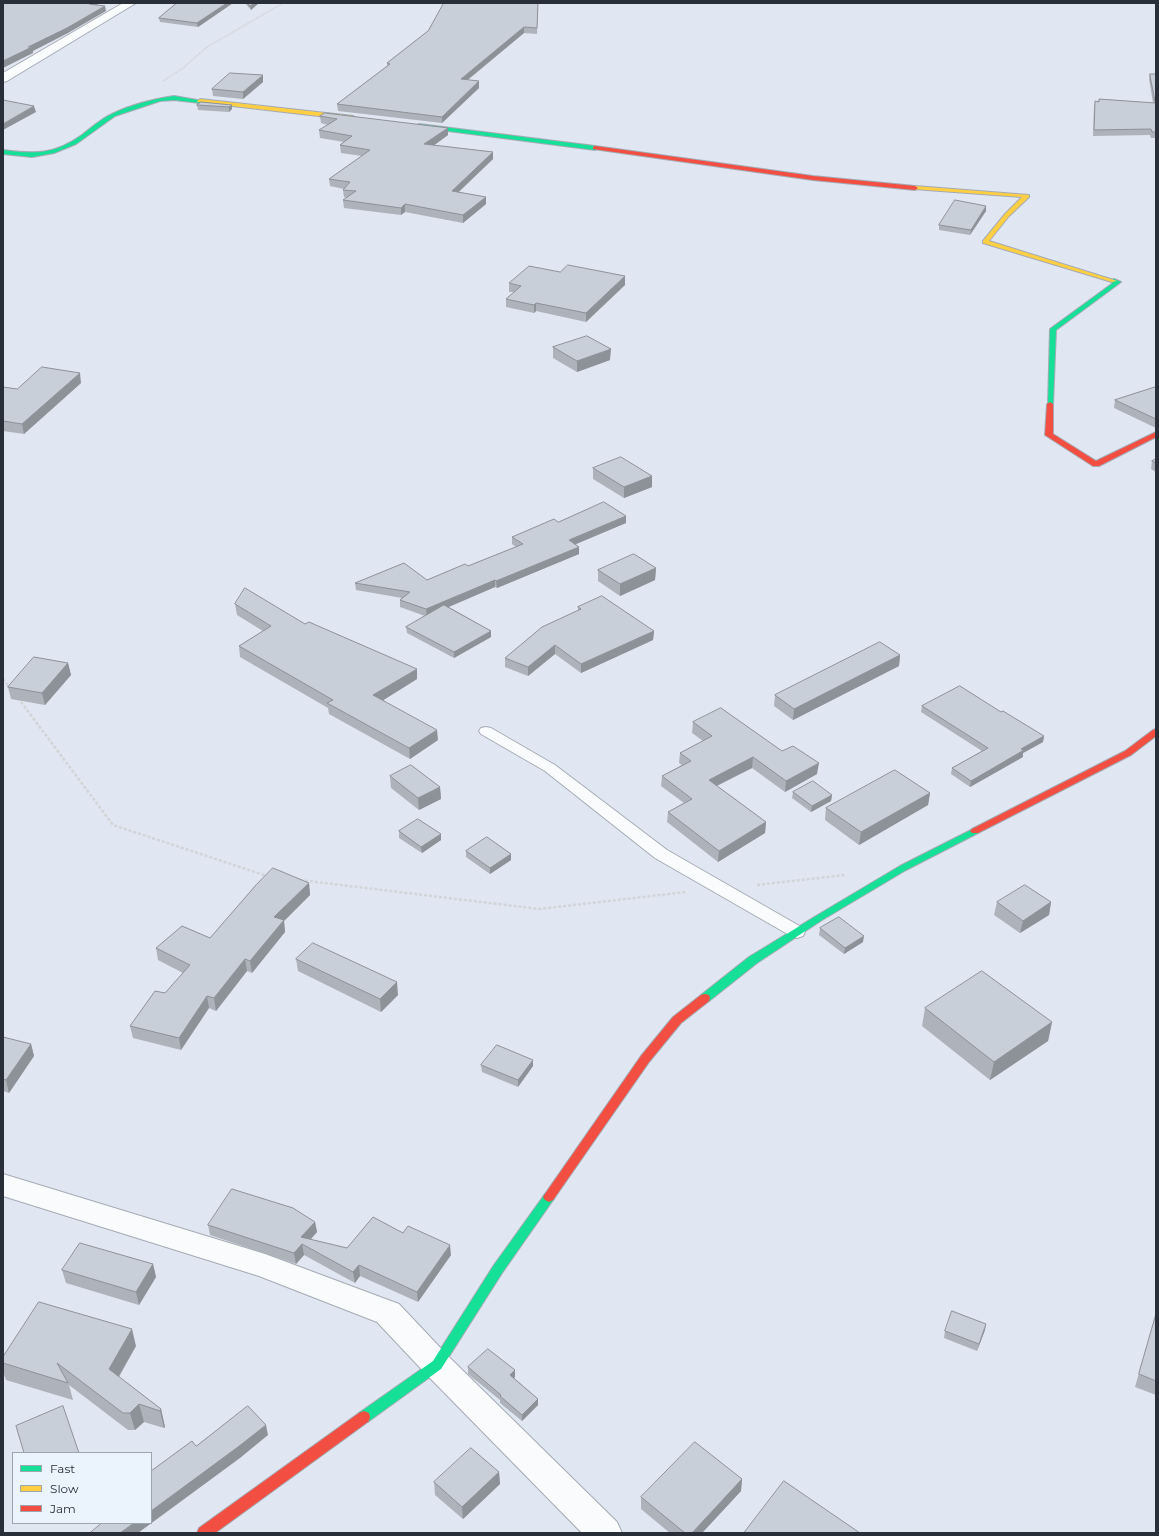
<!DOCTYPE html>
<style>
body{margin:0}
#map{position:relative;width:1159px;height:1536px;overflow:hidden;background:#e0e7f2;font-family:Montserrat,sans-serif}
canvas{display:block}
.frame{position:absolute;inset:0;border:4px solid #282f38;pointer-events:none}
.legend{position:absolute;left:12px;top:1452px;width:140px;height:72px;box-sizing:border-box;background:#ebf3fd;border:1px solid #9da5ae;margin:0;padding:5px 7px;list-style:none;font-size:12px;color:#282f38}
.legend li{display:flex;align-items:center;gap:8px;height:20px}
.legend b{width:20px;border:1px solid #9da5ae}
</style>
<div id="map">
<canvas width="1159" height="1536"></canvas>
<div class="frame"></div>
<ul class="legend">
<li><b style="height:5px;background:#16e098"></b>Fast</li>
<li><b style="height:5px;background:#ffcf43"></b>Slow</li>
<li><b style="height:5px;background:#f24e42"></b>Jam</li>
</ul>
</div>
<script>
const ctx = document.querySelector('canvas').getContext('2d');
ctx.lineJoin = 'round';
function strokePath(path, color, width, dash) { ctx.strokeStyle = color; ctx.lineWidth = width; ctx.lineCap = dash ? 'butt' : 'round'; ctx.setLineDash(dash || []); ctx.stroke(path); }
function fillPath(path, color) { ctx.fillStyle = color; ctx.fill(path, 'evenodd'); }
const lane = new Path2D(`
 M486,727l5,1 64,37 112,85 136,78 2,4 -2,4 -6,2 -6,-2 -136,-78 -110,-87 -64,-37 -2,-3 2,-3z`);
const street = new Path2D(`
 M123,3h13l-129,78 -4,1v-9z
 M3,1174l262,80 134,50 49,52 169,166 5,11h-40l-156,-159 -49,-52 -118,-46 -256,-80z`);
const fast = new Path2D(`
 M174,96l29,5 -3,2 -26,-3 -14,1 -45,15 -39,28 -22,9 -22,4 -29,-3v-4c32,4 51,5 79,-15 9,-7 19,-16 30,-21 18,-9 42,-15 62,-18z
 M419,124l176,22 3,2 -3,2 -178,-23 -1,-1z
 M1114,279l7,3 -65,48 -3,74 -1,1h-4l2,-76 63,-46 -2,-2z
 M975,828l5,3 -2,2 -72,37 -84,50 -65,43 -48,38h-8l-1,-3 1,-3 48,-38 67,-41 84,-50z
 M549,1192l4,2 2,3 -2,3 -51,73 -61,96 -72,52 -5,2 -5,-2 -1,-4 1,-4 74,-52 61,-96 51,-71z`);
const slow = new Path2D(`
 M200,99l153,17 3,2 -3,2 -155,-18 -1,-1z
 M915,186l114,9v2l-20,19 -20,25 128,40 -5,1 -129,-39v-2l22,-27 17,-17 -109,-8 -1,-1z`);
const jam = new Path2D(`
 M595,146l218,30 102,10 3,2 -3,2 -102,-10 -220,-31v-2z
 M1050,402l3,2v30l43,27 58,-28 2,-1v5l-57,29h-6l-48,-31 2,-31z
 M1156,729v7l-25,19 -153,78h-6l-2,-2 2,-2 153,-78 28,-21z
 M705,994l4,1 1,3 -1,3 -28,22 -32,39 -96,138 -4,2 -4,-2 -2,-3 2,-3 96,-138 32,-39 28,-22z
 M364,1411l5,2 1,4 -1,4 -154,112h-18l2,-5 160,-115z`);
strokePath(lane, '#a5abb4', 2);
strokePath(street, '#a5abb4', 2);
strokePath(fast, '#a5abb4', 2);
strokePath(slow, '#a5abb4', 2);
strokePath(jam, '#a5abb4', 2);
strokePath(new Path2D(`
 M163,81l20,-13 24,-21 76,-44`), '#d2d5d8', 1.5, [1.5, 1]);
strokePath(new Path2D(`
 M3,679l7,9
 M18,698l95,127 154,51
 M300,880l239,29 147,-17
 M757,885l88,-10`), '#d2d5d8', 2.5, [3, 2]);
fillPath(lane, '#fafbfd');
fillPath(street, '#fafbfd');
fillPath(fast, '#16e098');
fillPath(slow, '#ffcf43');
fillPath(jam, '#f24e42');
fillPath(new Path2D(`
 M177,3h56l-35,24 -38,-5 -1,-4z
 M245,3h14l-8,7z
 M538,3l-1,31 -13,-1 -56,47 11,8 -37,35 -104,-12 -1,-7 50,-38v-3l41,-32z
 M1150,74h6v64h-5l-1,-3 -57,1 1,-29 1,-6 3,1 1,-3 54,4 -4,-24z
 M263,82l-20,17 -30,-3 -1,-7z
 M197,105h35v4l-3,3 -31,-2z
 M320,116l128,12v7l-14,10 59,7v7l-34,33 27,5v7l-23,19 -58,-11 -4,3 -57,-7 -1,-8 4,-2 -3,-1 -1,-7 1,-1 -14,-3 -1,-7 33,-23 -21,-3 -1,-8 4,-3 -24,-4 -1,-8 9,-5 -7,-2z
 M986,206v5l-16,24 -31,-5v-5z
 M509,283l116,2 -39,37 -50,-11 -2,2 -28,-6v-8l8,-7h-5z
 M553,347l57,13 -33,12 -24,-14z
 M81,383l-57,51 -21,-3v-44l14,2z
 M1156,387v41l-42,-20 1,-8z
 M1156,459v13l-5,-3 1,-8z
 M593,468l59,8v11l-28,11 -31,-19z
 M558,522l68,1 -50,21 3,10 -82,34 -2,-1 -46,20 42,24v6l-37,21 -47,-25 -1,-6 19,-11 -25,-9v-7l2,-2 -46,-8 -1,-7 72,-3 41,-14 48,-19 -4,-3v-7z
 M656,568l-1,12 -35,16 -22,-15v-11z
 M235,604l70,20 112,55 -34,21 55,40 -28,19 -81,-45 -1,-6 -88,-51 -1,-11 24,-15 -26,-16z
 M578,607l76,24 -1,9 -72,33 -26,-19 -27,22 -23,-9v-9l73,-47z
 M900,655l-1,11 -106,54 -19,-14 1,-11z
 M68,663l3,12 -26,30 -34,-6 -3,-12z
 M922,706l79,6 43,24 -1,6 -20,11v4l-53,30 -19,-13 1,-6 30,-17 -61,-39z
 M693,722l89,29 35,23 -32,18 -33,-24 -35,18 49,36 -1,11 -47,29 -51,-40 1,-10 16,-9 -23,-17 1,-10 20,-11 -3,-2 1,-10 23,-12 -11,-8z
 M390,776l50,11 1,12 -22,11 -28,-22z
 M793,792l39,3 -1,6 -20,11 -19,-14z
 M930,793l-2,12 -69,40 -34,-25 1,-12z
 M399,831l42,3v6l-19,13 -23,-15z
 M466,851l45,3v6l-21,14 -24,-17z
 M309,883l1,12 -26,26 1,11 -33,41 -5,-2 -31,40 -7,-3 -28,42 -48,-12 -3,-12 35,-33 18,-20 -25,-13 -2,-12 54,-10z
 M997,902h54l-2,13 -29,18 -26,-18z
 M820,928l43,14 -19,12 -25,-19z
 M296,959l102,36 -17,17 -83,-41z
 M925,1008l127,14 -4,19 -58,39 -68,-54z
 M3,1037l28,7 3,12 -25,37 -6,-2z
 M481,1065l52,1 -15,21 -36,-15z
 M315,1222l2,10 -7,7 37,9 56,-15 48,22 -33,47 -58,-26 -5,7 -51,-28 -8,9 -86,-29 -2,-10z
 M153,1264l3,13 -17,28 -73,-22 -4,-13z
 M1156,1314v81l-21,-8z
 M985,1330l-8,21 -33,-13 1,-7z
 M136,1346l-17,31 42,32 4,18 -1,1 -20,-6 -9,8h-7l-59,-45 4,15 -67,-20 -3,-8v-15z
 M468,1367l47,3v7l-1,1 24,21v6l-16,16 -22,-18v-3l-32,-26z
 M499,1472l1,12 -37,35 -28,-24 -1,-13z
 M742,1479l-1,12 -39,42h-32l-29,-24v-12z`), '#adb2bb');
fillPath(new Path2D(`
 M90,3h10l-10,6z
 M227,3h6l-35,24 -1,-4z
 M254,3h5l-8,7 -1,-4z
 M105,6l1,5 -38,22 -35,18v2l-30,15v-7l25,-14z
 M524,27v6l-63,52v-6z
 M263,75v7l-20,17v-7z
 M479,81v7l-37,35v-6z
 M232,105v4l-3,3v-5z
 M34,106l2,6 -33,18v-6z
 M448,128v7l-23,17 -1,-8z
 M493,152v7l-41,39v-7z
 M486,197v7l-23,19v-8z
 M405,204v8l-4,3v-7z
 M986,206v5l-16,24 1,-5z
 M625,276v9l-39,37v-9z
 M536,303v8l-2,2v-8z
 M611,349l-1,11 -33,12v-11z
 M80,373l1,10 -57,51 -2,-10z
 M652,476v11l-28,11v-11z
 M626,516v7l-57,24v-7z
 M579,547v7l-82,34 -1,-7z
 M656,568l-1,12 -35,16v-12z
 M495,580v7l-68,29 -1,-7z
 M491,631v6l-37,21v-6z
 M654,631l-1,9 -72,33v-9z
 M555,645v9l-27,22v-9z
 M900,655l-1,11 -106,54 1,-11z
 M68,663l3,12 -26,30 -3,-12z
 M417,669v10l-43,27 -1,-11z
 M437,730l1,10 -28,19 -1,-11z
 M1044,736l-1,6 -20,11v4l-53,30 1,-6 50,-32z
 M753,757l-1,11 -44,22 1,-10z
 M819,763l-2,11 -32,18 1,-11z
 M440,787l1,12 -22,11 -1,-12z
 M930,793l-2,12 -69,40 2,-13z
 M832,795l-1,6 -20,11 1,-6z
 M766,822l-1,11 -47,29 1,-11z
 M441,834v6l-19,13 -1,-6z
 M511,854v6l-21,14v-6z
 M309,883l1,12 -26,26 1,11 -33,41 -2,-12 24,-44z
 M1051,902l-2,13 -29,18 3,-12z
 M864,936l-1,6 -19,12 1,-6z
 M245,959l2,12 -31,40 -2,-13z
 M397,982l1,13 -17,17 -1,-13z
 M207,996l2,12 -28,42 -2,-12z
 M1052,1022l-4,19 -58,39 4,-18z
 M31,1044l3,12 -25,37 -3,-13z
 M533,1060v6l-15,21v-7z
 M315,1222l2,10 -12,14 -3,-2 2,11 -8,9 -2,-11 7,-16z
 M450,1245l1,10 -33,47 -1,-10z
 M153,1264l3,13 -17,28 -3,-13z
 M359,1265l1,11 -5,7 -2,-11z
 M986,1324l-1,6 -8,21 2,-7z
 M132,1329l4,17 -23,40 -4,-17z
 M515,1370v7l-5,5v-7z
 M538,1399v6l-16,16v-6z
 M139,1404l5,18 -9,8 -5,-17z
 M161,1409l4,18 -1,1 -4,-17z
 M266,1425l2,10 -28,23 -102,75h-18l14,-10h17v-12z
 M499,1472l1,12 -37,35 -1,-12z
 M742,1479l-1,12 -39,42h-10z`), '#8d9198');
const building = new Path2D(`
 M3,3h87l-1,1 16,2 -38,22 -39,19h4l-29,14z
 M177,3h50l-30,20 -38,-5z
 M248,3h6l-4,3z
 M444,3h94l-1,25 -13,-1 -63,52 18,2 -37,36 -105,-13 53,-40 -3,-1 41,-32z
 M230,73l33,2 -20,17 -31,-3z
 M1150,74h6v58h-4l-1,-3 -57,1 1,-29 4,1v-3l56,4z
 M3,100l31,6 -31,18z
 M201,102l31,3 -3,2 -32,-2z
 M325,113l123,15 -24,16 69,8 -41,39 34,6 -23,18 -58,-11 -4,4 -58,-8 13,-9 -13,-1 7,-8 -21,-3 41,-29 -30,-5 12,-9 -33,-6 18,-11 -17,-3z
 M955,200l31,6 -15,24 -32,-5z
 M568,265l57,11 -39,37 -50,-10 -2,2 -28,-6 15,-13 -12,-3 20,-17 31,6z
 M587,336l24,13 -34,12 -24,-14z
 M42,367l38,6 -58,51 -19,-3v-34l14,2z
 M1156,387v32l-41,-19z
 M621,457l31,19 -28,11 -31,-19z
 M1156,459v4l-4,-2z
 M604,502l22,14 -57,24 10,7 -83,34 -1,-1 -69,29 -26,-9 10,-8 -55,-9 49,-20 23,17 38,-16 3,2 55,-22 -11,-7 42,-18 4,3z
 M634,554l22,14 -36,16 -22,-14z
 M245,588l60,36 4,-2 108,47 -44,26 64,35 -28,18 -82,-45 6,-3 -94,-54 32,-20 -36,-22z
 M602,596l52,35 -73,33 -26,-19 -27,22 -23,-9 37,-31 39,-18 -3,-2z
 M444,605l47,26 -37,21 -48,-25z
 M880,642l20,13 -106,54 -19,-14z
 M34,657l34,6 -26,30 -34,-6z
 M960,686l41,26 2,-1 41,25 -23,13 3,1 -53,31 -19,-13 36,-20 -66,-42z
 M721,708l61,43 11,-5 26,17 -33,18 -33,-24 -44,23 57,42 -47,29 -51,-39 24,-13 -30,-23 29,-15 -11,-8 32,-17 -19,-14z
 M411,765l29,22 -22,11 -28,-22z
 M895,770l35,23 -69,39 -35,-24z
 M813,781l19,14 -20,11 -19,-14z
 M418,819l23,15 -20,13 -22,-16z
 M487,837l24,17 -21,14 -24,-17z
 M273,868l36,15 -35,34 10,3 -34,41 -5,-2 -31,39 -7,-2 -28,42 -49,-12 25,-35 10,2 25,-28 -34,-17 26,-22 28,12 46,-53z
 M1025,885l26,17 -28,19 -26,-19z
 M839,917l25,19 -19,12 -25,-20z
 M313,943l84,39 -17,17 -84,-40z
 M982,971l70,51 -58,40 -69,-54z
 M3,1037l28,7 -25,36 -3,-1z
 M497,1045l36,15 -15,20 -37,-15z
 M232,1189l61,19 22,14 -14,15 46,11 26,-31 30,16 5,-7 42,19 -33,47 -58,-27 -6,7 -51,-28 -8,9 -86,-28z
 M80,1243l73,21 -17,28 -74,-22z
 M39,1302l93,27 -23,40 52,40 -1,2 -21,-7 -9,9h-7l-66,-50 11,20 -65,-20v-6z
 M952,1311l34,13 -7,20 -34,-13z
 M1156,1314v67l-17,-7z
 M488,1349l27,21 -5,5 28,24 -16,16 -22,-19 1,-1 -33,-28z
 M63,1406l16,47h-55l-8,-27z
 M248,1406l18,19 -28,22 -87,64v-40l41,-30 4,5z
 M695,1442l47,37 -50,54h-7l-44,-36z
 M471,1448l28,24 -37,35 -28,-25z
 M784,1481l76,52h-116z
 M102,1523h32l-14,10h-30z`);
fillPath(building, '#c9cfd9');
strokePath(building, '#8d9198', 1);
</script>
